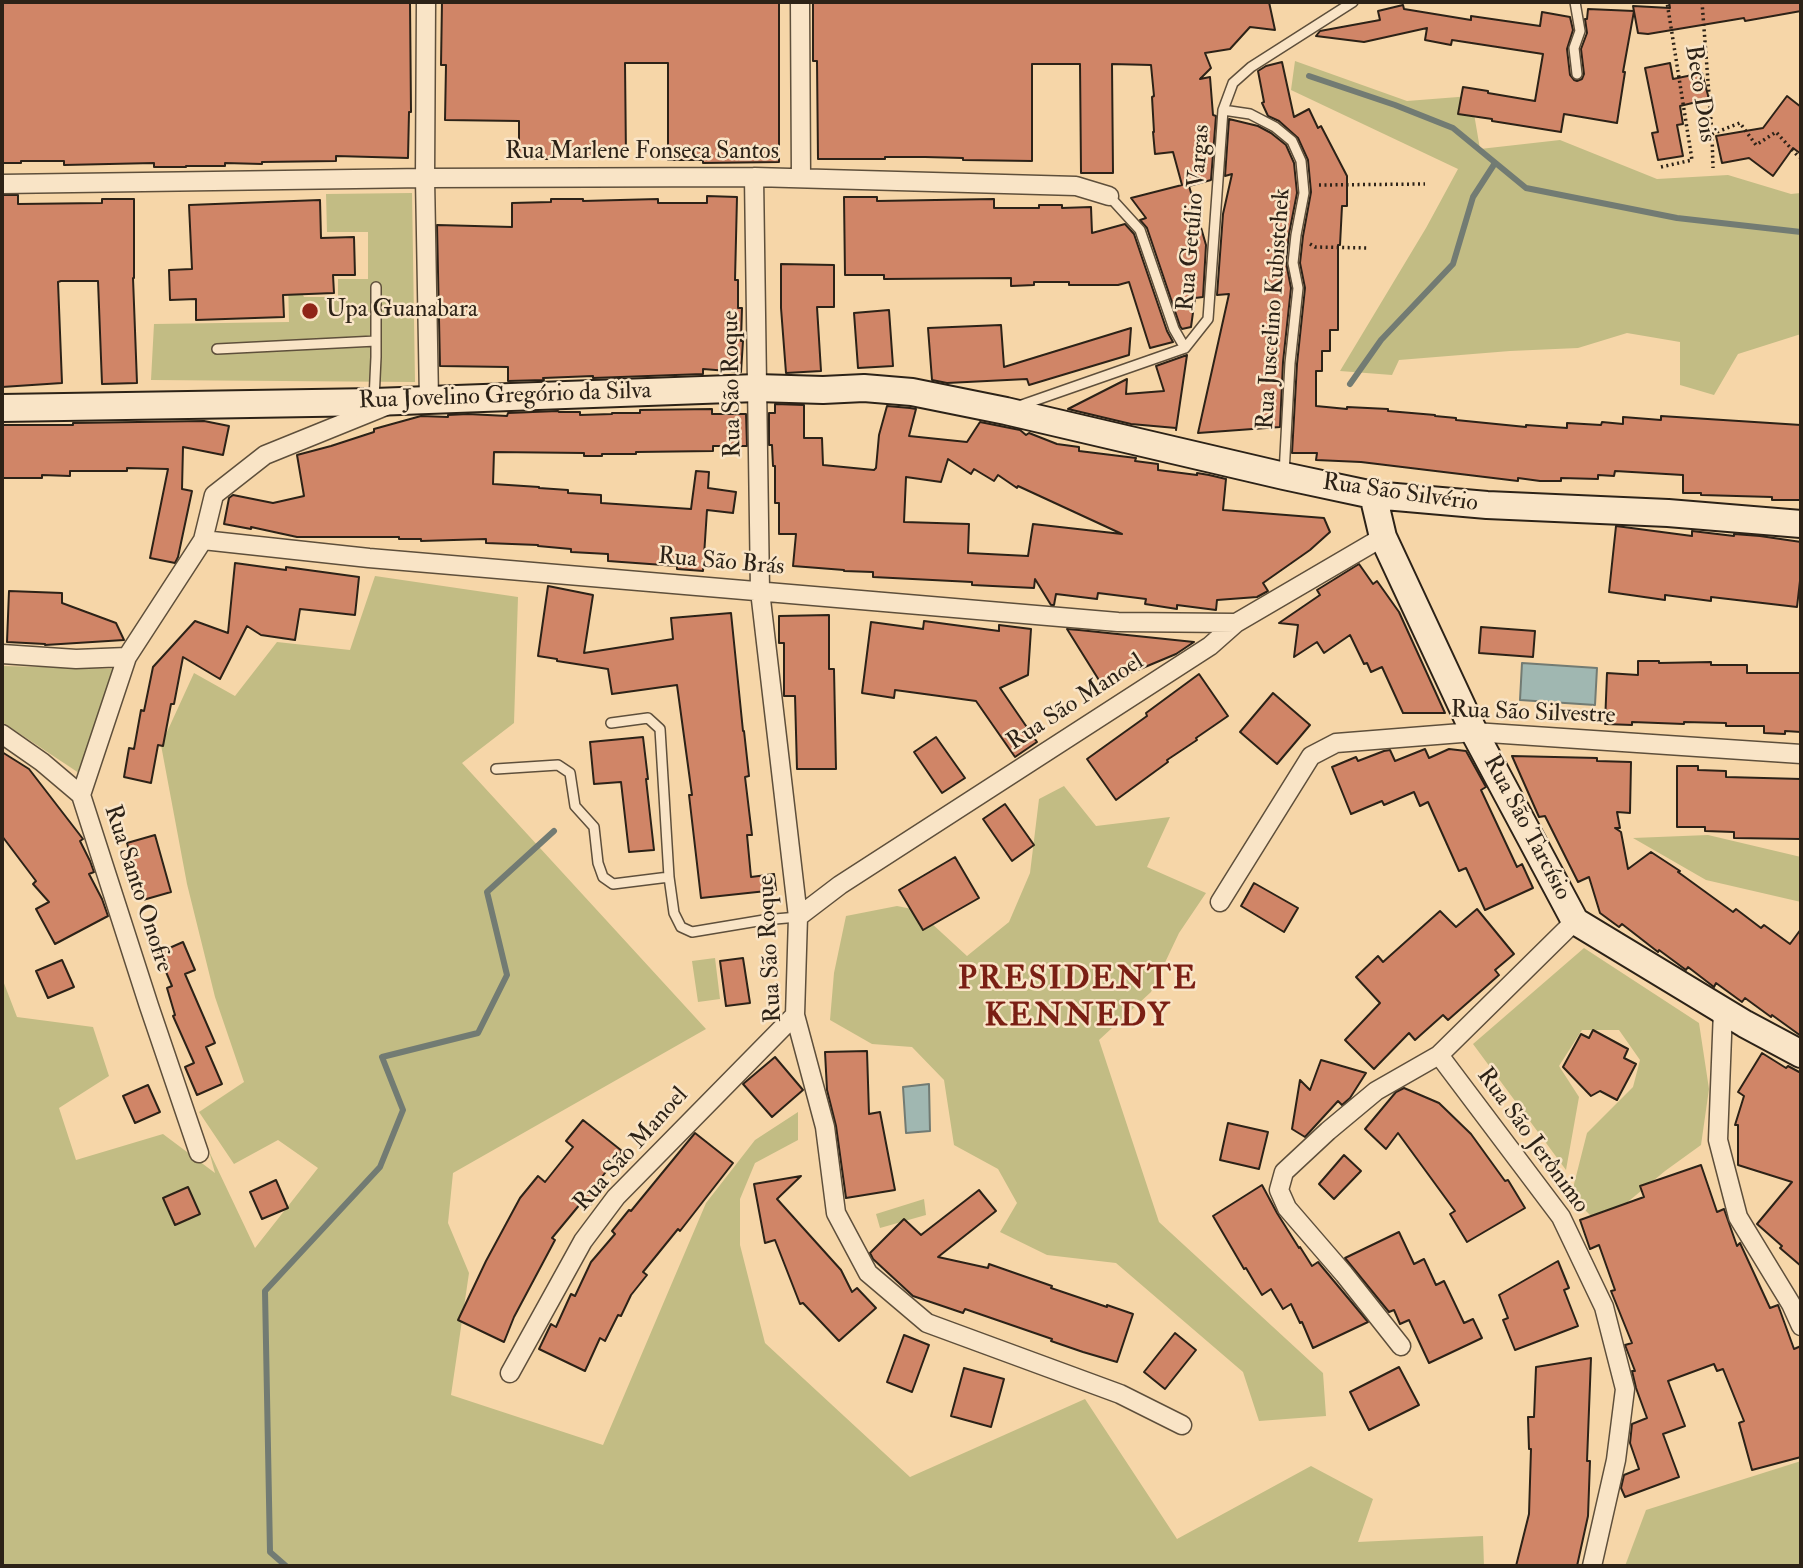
<!DOCTYPE html>
<meta charset="utf-8">
<style>
body{margin:0}
#map{position:relative;width:1803px;height:1568px;overflow:hidden;background:#f6d6a8;font-family:"IM FELL Double Pica",serif}
canvas{display:block}
.frame{position:absolute;inset:0;border:4px solid #2c2217;pointer-events:none}
</style>
<div id="map">
<canvas width="1803" height="1568"></canvas>
<div class="frame"></div>
</div>
<script>
const ctx = document.querySelector('canvas').getContext('2d');
ctx.lineJoin = 'round';
function fillPath(path, color) { ctx.fillStyle = color; ctx.fill(path, 'evenodd'); }
function strokePath(path, color, width, dash) { ctx.strokeStyle = color; ctx.lineWidth = width; ctx.lineCap = dash ? 'butt' : 'round'; ctx.setLineDash(dash || []); ctx.stroke(path); }
function write(font, color, halo, rows, align = 'center') {
  ctx.font = font + ' "IM FELL Double Pica",serif'; ctx.lineWidth = 5; ctx.setLineDash([]); ctx.textBaseline = 'middle'; ctx.strokeStyle = halo; ctx.fillStyle = color; for (const [text, x, y, turn = 0] of rows) {
    ctx.save(); ctx.translate(x, y); ctx.rotate((+turn || 0) * Math.PI / 180); ctx.textAlign = isNaN(turn) ? turn : align; if (halo) ctx.strokeText(text, 0, 0); ctx.fillText(text, 0, 0); ctx.restore();
  }
}
fillPath(new Path2D(`
 M1295,61l112,40 64,-5 9,53 80,-9 97,39 71,-4 63,19 10,-1v141l-63,20 -24,41 -34,-10v-43l-53,-9 -49,15 -68,3 -111,9 -7,15 -52,-4 86,-143 32,-59 -167,-79z
 M412,193l3,189 -264,-2 3,-56 135,-2 -1,-43h7l9,18h34v-18h30v-47h-41l-1,-38z
 M375,576l143,21 -4,126 -52,40 244,266 -253,144 -5,50 21,50 -18,122 152,50 103,-242 49,-63 43,-28v28l-43,23 -15,36v46l25,98 145,134 175,-78 92,140 134,-73 62,33 -15,43 125,-6 1,30h-1482v-588l15,39 76,10 16,49 -50,32 17,52 87,-26 52,39 -6,-22 46,97 63,-80 -40,-28 -44,24 -35,-52 45,-30 -29,-85 -28,-113 -26,-139 33,-72 41,23 42,-54 73,8z
 M2,666l121,3 -35,110 -86,-57z
 M1064,786l32,40 74,-9 -23,50 59,26 -27,40 -28,59 -52,48 60,182 164,151 3,43 -67,5 -16,-49 -127,-109 -69,-8 -47,-23 17,-29 -19,-34 -44,-24 -10,-65 -32,-33 -40,-3 -42,-24 4,-47 12,-57 51,-10 20,4 50,46 42,-34 21,-49 9,-74z
 M1708,835l93,22v45l-95,-22 -73,-42z
 M1584,948l115,75 10,66 -8,56 -36,26 -65,54 -29,-29 16,-63 46,-46 7,-27 -21,-30h-37l-23,36 20,31 -13,73 -93,-126z
 M715,958l5,41 -22,3 -6,-41z
 M924,1199l2,16 -46,13 -4,-14z
 M1801,1461v105h-176l21,-56z`), '#c2bc84');
const water = new Path2D(`
 M1522,663l75,5 -2,37 -75,-5z
 M929,1084l1,47 -24,2 -3,-46z`);
fillPath(water, '#a0b7b1');
strokePath(water, '#727b73', 2);
strokePath(new Path2D(`
 M1309,76l86,29 58,23 73,60 151,30 124,14
 M1350,384l31,-44 72,-76 20,-67 22,-34
 M286,1566l-16,-14 -5,-261 115,-124 23,-57 -21,-53 96,-24 29,-58 -20,-83 67,-61`), '#727b73', 6);
const building = new Path2D(`
 M2,2h408l1,110h-2l-1,46 -72,-2v5l-74,1v2l-37,-1v3h-39v1h-32v-4l-90,2v-4h-43v2h-19z
 M442,2h337v160l-76,1v-3h-35v-97h-43l1,95 -74,-1v2h-33v-38l-74,-1 1,-55h-5z
 M813,2h456l6,28 -25,-3 -20,22 -25,4 6,15 -11,11 10,-2 3,38 3,1 -5,64 -22,6 17,59 -3,52 -8,1 -4,29 -9,2 -2,-3 -33,-98 -7,-8 6,-2 -15,-20 51,-13 -9,-33 -18,2 -2,-22h1l-2,-35 2,-1 -3,-31 -39,-1 1,109h-32l-1,-109h-48v97l-69,-1v-2l-38,-1h-40v2h-67l-1,-98h-4z
 M1669,2h132v9l-56,10 -1,-3 -96,16 -10,-1 -5,-27 37,2z
 M1403,5l1,4 67,11v-4l69,10 2,-14 28,5 3,13 -6,19 3,26 4,5 3,1 5,-2 2,-5 -3,-25 6,-16 -2,-14h2l1,-10 46,2 -11,61h2l-8,51 -53,-9 -3,18 -69,-11v-2l-34,-5 5,-27 25,4v2l47,8 8,-47 -91,-14 -1,5 -26,-5 2,-12 -63,14 -48,-6 4,-5 60,-11 -2,-9z
 M1282,62l12,55 15,-8 9,19 3,-2 26,50v30h-5l-2,39h-2v85h-8v21h-8v20h-6v35l31,3v-2l41,2v2l47,4v1l21,2v2l70,7v-2l41,3v-5l34,2 1,-3 21,2v-7l38,3v-4l140,9v75h-29v-3l-71,-2v-2h-18v-18l-68,-4 -1,5 -16,-1v4l-37,-1v3h-21l-22,-3v3l-157,-19 -45,-2 1,-7h-25l5,-89 8,-76 -5,-25 3,-27 8,-44 -3,-32 -10,-22 -19,-17 -11,-5 -6,-13 2,-1 -6,-31 8,-5z
 M1670,63l3,16 29,-6 7,26 -29,7 3,18 -6,1 6,31 -25,4 -6,-27 6,-1 -13,-64z
 M1787,96l14,11v47l-8,-6 -20,28 -24,-18 -27,5 -6,-27 47,-8z
 M1229,119l29,7 13,7 15,12 8,18 3,30 -8,41 -3,28 5,26 -8,74 -3,65 -82,6 31,-139 -12,1 6,-81 9,-40 -7,2z
 M2,195h16v9l84,-1v-4h32v79h-1l4,105 -35,1 -4,-103h-37l-3,1 4,101 -60,4z
 M707,196l30,1 -2,83h3v28h4l-1,33h2l-2,31 -38,-3v5l-110,4v-2l-50,2 1,2 -36,1v-14l-68,-1 -3,-141 75,2v-24l39,-1v-3h32v2l75,-2v4h49z
 M844,197h33v4l117,-2v9h45v-3h23v3l29,-1 1,26 33,-9 9,10 33,97 6,11 -23,6 -21,-66 -11,3h-49v-3h-35v3l-23,1v-8l-127,1v-4h-39z
 M320,200l1,38 33,-1 1,38h-22l1,18 -51,2 1,22 -88,3v-21l-26,1 -1,-30 23,-1 -3,-64z
 M781,264l53,1v42h-17l4,64 -35,2 -5,-65z
 M889,310l4,56 -35,2 -4,-55z
 M1001,325l3,42 127,-39 -2,27 -100,30 -2,-6 -80,4 -15,-3 -4,-52z
 M1187,355l-11,75v-2l-45,-4 -63,-15 59,-30 -1,15 38,-3 -8,-25z
 M775,404l29,1v33h18l1,27 51,5 2,-2 3,-33 8,-29 23,2 6,1 -7,27 58,6 13,-20 40,8 6,5 3,-2 28,11 22,3v4l57,7 -1,3 23,3v6l39,5v-2l12,2 17,4 -3,31 101,8 6,14 -20,18 -47,33 5,8 -11,6 -40,3 -1,10 -39,-5v4l-32,-5 1,-5 -48,-6 -1,6 -41,-5 -2,11h-3l-16,-26 -1,9 -62,-3v-3l-99,-5v-5l-29,-1v-1l-51,-4 3,-32h-17v-31h-4v-37h-2l-1,-21h-3v-32h6zM948,459l23,15 3,-5 20,12 4,-6 19,13 1,-2 104,48 -89,-10 -5,32 -60,-3 1,-29 -65,-2 2,-45 35,5z
 M712,409v5h34l1,32h-34v5l-77,1v2h-34v2h-18v-3l-90,-1 -1,32 46,3v1l29,2v3l33,2v8l90,6 5,-38 13,1 -1,16 28,4 -3,21 -26,-3 -4,61 -26,-2v-3l-69,-5v-7l-37,-2v-3l-33,-3v-1l-52,-2v-4l-65,2v-2h-22v-2h-102l-46,-10v2l-27,-5 5,-26 4,-3 40,8 31,-7 -7,-41 34,-9 43,-14v-3l47,-13 27,1v-2l20,-1 39,2 1,-3 50,-2 1,1h21v3l32,-1v-1h28v-3z
 M204,421l25,5 -6,29 -40,-8 -1,42 10,2 -14,66 -3,6 -25,-5 18,-89 -41,-1v3h-57v5l-28,-1v3h-40v-53h71v-2z
 M1616,526l76,10v-5l42,5v-2l26,2 41,6v30l-4,35 -86,-10v4l-46,-6v5l-56,-8z
 M235,563l51,7v-3l73,10 -4,38 -55,-6 -5,31 -34,-5 -14,-9 -27,53 -37,-22 -9,47h-3l-8,42 -5,-1 -7,38 -27,-6 5,-29 5,1 7,-39 3,1 9,-44 42,-46 33,12z
 M1359,564l14,20 4,-3 22,31 46,101h-42l-21,-46 -11,5 -4,-9 -3,1 -14,-29 -26,18 -7,-11 -23,15 4,-32 -19,-2 41,-28 -3,-5z
 M548,586l45,9 -9,58 89,-14 -2,-21 60,-5 12,118h1l5,45 -4,1 7,58h-5l4,42 23,-3 2,16 -75,8 -12,-103h3l-15,-110 -65,9 -4,-25 -51,-8v-2l-19,-3z
 M9,591l53,2v10l54,20 8,17 -79,5v-1l-38,-2z
 M829,615v54h5l2,100h-39l-2,-73h-11v-53h-5v-27z
 M924,621l75,10v-6l32,4 -3,46 -28,13 37,54 -22,15 -39,-56 -81,-11 -1,8 -32,-5 9,-71 52,7z
 M1481,627l54,4 -2,26 -54,-4z
 M1067,629l12,1 115,12 -18,12 -74,31z
 M1638,661h21v2l52,-1v3h36v8h54v59l-16,-1v3l-21,-1v-7h-38v-3l-42,-1v2l-52,-2v3l-27,-1 2,-51 31,2z
 M1199,674l29,42 -32,22 1,2 -30,20 1,2 -52,38 -29,-41 60,-43 -1,-3z
 M1273,693l37,32 -33,39 -37,-32z
 M643,737l5,42h-2l8,71 -25,2 -8,-70 -27,2 -4,-42z
 M936,737l29,41 -23,15 -28,-41z
 M1425,749l4,9 20,-9 17,2 20,36 -5,3 36,77 5,-3 11,24 -48,22 -19,-42 -7,3 -31,-69 -8,4 -6,-14 -30,13 -2,-4 -31,13 -19,-47 24,-10 2,4 26,-10 6,-1 5,11z
 M2,752l27,17 54,70 -3,2 10,20 4,11 -5,2 13,25 6,17 -53,28 -19,-35 13,-7 -16,-18 3,-3 -34,-45z
 M1512,756l85,2v3l34,1 -1,51 -13,-1 3,16h-5l6,4 7,37 23,-17 29,19 -2,1 55,40 3,-3 25,19 3,-3 26,19 11,-15v107l-29,-21 -1,2 -26,-19 -3,4 -26,-19 -2,4 -26,-20 -2,3 -27,-20 -1,2 -36,-28 -3,3 -19,-14 -11,-36 -11,5 -33,-66 -6,1z
 M1677,766h21v4l28,1v6l75,2v60l-67,-1v-6l-29,-1v-4h-28z
 M1005,804l29,41 -22,16 -29,-42z
 M155,835l16,57 -28,8 -16,-57z
 M955,857l24,41 -56,32 -24,-40z
 M1254,883l44,25 -14,24 -43,-26z
 M1477,909l37,45 -19,16 4,5 -51,45 -5,-5 -28,25 -6,-7 -35,36 -29,-29 35,-37 -24,-26 22,-21 5,6 57,-51 16,16z
 M183,942l12,28 -10,4 30,69 -9,4 16,37 -25,11 -12,-28 9,-4 -21,-47 2,-1 -8,-27 5,-2 -14,-33z
 M743,958l7,45 -24,3 -6,-45z
 M62,960l12,27 -26,11 -12,-27z
 M1593,1030l35,19 -4,9 12,6 -19,36 -17,-9 -9,5 -28,-29 18,-33 8,4z
 M867,1051l2,63 11,-2 15,78 -49,8 -10,-72 -9,-36 -2,-38z
 M1762,1053l24,15 2,-2 13,7v193l-21,-18 2,-2 -25,-22 35,-42 -54,-17v-40h-3l9,-29 -6,-4z
 M775,1057l28,33 -31,27 -29,-33z
 M1321,1060l45,13 -16,25 -8,7 -4,-4 -33,36 -13,-8 8,-49 10,10z
 M148,1085l12,27 -25,11 -12,-27z
 M1404,1088l35,15 32,31 34,47 3,-1 17,28 -58,34 -17,-28 5,-3 -57,-78 -12,16 -21,-20 31,-37z
 M583,1120l39,31 -24,31 7,5 -17,21 -7,-5 -29,35 3,2 -41,77 -10,25 -46,-22 28,-59 34,-63 18,-22 7,6 28,-35 -7,-6z
 M1228,1123l40,9 -9,37 -39,-9z
 M695,1133l38,30 -53,68 -2,-2 -35,43 4,3 -16,20 -10,21 -3,-1 -13,26 -5,-3 -15,33 -46,-22 12,-25 5,3 15,-33 4,2 16,-34 24,-28 -3,-3 17,-21 2,1z
 M1344,1155l17,16 -27,28 -15,-15z
 M1701,1165l16,47 7,-3 13,37 3,-3 30,65 8,-3 16,44 7,-3v111l-49,13 -13,-47 5,-2 -21,-52 -6,2 -3,-7 -46,17 17,45 -22,8 16,43 -54,20 -4,-9 3,-13 15,-6 -9,-26 2,-19 15,-6 -11,-30 -4,-17h3l-10,-26 7,-2 -21,-52 4,-1 -16,-45 -9,4 -10,-29 64,-23 -4,-11z
 M801,1176l-24,23 64,71 11,22 5,-4 19,20 -37,33 -36,-38 -3,1 -25,-64 -10,3 -11,-59z
 M276,1180l12,28 -26,11 -12,-27z
 M1262,1185l15,28 22,35 1,-1 12,19 6,-4 50,60 -55,26 -11,-26 -2,1 -9,-19 -8,5 -12,-20 -9,6 -16,-27 -2,1 -31,-53z
 M188,1187l12,27 -25,11 -12,-27z
 M979,1190l17,21 -58,46 50,11 1,-4 63,22 -1,2 56,19v-2l26,9 -16,48 -34,-10 -32,-11 1,-2 -87,-30 -2,4 -50,-17 -40,-37 -3,-6 34,-34 17,16z
 M1399,1232l15,32 10,-5 12,26 8,-4 20,42 9,-4 9,19 -53,25 -20,-43 -9,4 -6,-14 -5,2 -44,-54z
 M1558,1261l11,27 -5,2 14,36 -63,24 -12,-30 5,-2 -9,-23z
 M1175,1333l21,17 -31,39 -21,-17z
 M904,1335l25,10 -17,47 -25,-10z
 M1591,1358l-4,103h3l-2,55 -11,50h-61l13,-52 2,-65h-2l-1,-32h6l2,-50z
 M1399,1367l20,38 -50,25 -19,-38z
 M964,1368l40,11 -13,48 -40,-11z`);
fillPath(building, '#d08567');
strokePath(building, '#2c2217', 2);
const lane = new Path2D(`
 M1575,2l5,29 -6,17 3,26
 M1223,110l27,4 25,13 17,14 9,20 3,32 -8,42 -3,28 5,25 -8,75 -6,111
 M1109,196l31,34 34,99 11,19
 M217,349l159,-8
 M374,400l2,-43v-70
 M1019,406l166,-58 23,-29 15,-209 10,-27 18,-16 102,-65
 M611,723l37,-5 12,11 9,148 5,36 7,14 11,5 72,-12 34,-3
 M496,769l62,-4 12,8 5,33 19,21 4,36 5,14 10,7 56,-7`);
const street = new Path2D(`
 M426,2l-1,176 4,222
 M800,2l1,176
 M754,177l6,414 38,326 -3,98 30,112 11,86 32,60 59,50 193,71 62,31
 M2,184l423,-6 329,-1 322,9 33,10
 M203,540l166,18 749,64 118,1
 M2,654l74,5 51,-2
 M2,734l40,28 39,33
 M1220,902l91,-146 25,-13 138,-11 327,22
 M798,917l42,-32 370,-239 26,-23 147,-86
 M1575,921l-136,134 122,162 43,90 21,82 -9,71 -24,106
 M1723,1010l-5,130 20,77 53,87 10,22
 M199,1153l-50,-147 -68,-211 46,-138 76,-117 11,-45 51,-40 121,-49
 M1401,1346l-57,-72 -57,-66 -8,-18 5,-18 44,-41 48,-40 63,-36
 M510,1373l73,-132 33,-44 179,-182`);
const secondary = new Path2D(`
 M2,408l372,-6 383,-14 66,2 41,-2 48,4 94,19 278,65 89,19 114,10 181,8 133,11
 M1373,495l10,42 91,195 101,189 170,103 56,30`);
strokePath(lane, '#5e4f3b', 12);
strokePath(street, '#5e4f3b', 21);
strokePath(secondary, '#2c2217', 30);
strokePath(new Path2D(`
 M1702,2l10,132 1,34
 M1712,134l28,-11 16,22 20,-13 21,23 4,3
 M1661,167l31,-7 -25,-158
 M1319,185l106,-1
 M1310,244l5,3 54,1`), '#2c2217', 3.5, [2, 3.5]);
strokePath(lane, '#f9e4c6', 9);
strokePath(street, '#f9e4c6', 18);
strokePath(secondary, '#f9e4c6', 26);
for (const [x, y, r, color] of [
 [310,311,9,"#8f2418"]
]) { const dot = new Path2D(); dot.arc(x, y, r, 0, 2 * Math.PI); ctx.fillStyle = color; ctx.fill(dot); strokePath(dot, '#f9e4c6', 2.5); }
write('24px', '#2c2217', '#f9e4c6', [
 ["Beco Dois",1699,94,81],
 ["Rua Marlene Fonseca Santos",642,153],
 ["Rua Getúlio Vargas",1195,218,-85],
 ["Rua Juscelino Kubistchek",1275,309,-86],
 ["Rua São Roque",733,384,-91],
 ["Rua Jovelino Gregório da Silva",505,397,-2],
 ["Rua São Silvério",1400,494,8],
 ["Rua São Brás",721,563,5],
 ["Rua São Manoel",1076,703,-33],
 ["Rua São Silvestre",1533,714,2],
 ["Rua São Tarcísio",1526,828,62],
 ["Rua Santo Onofre",137,889,72],
 ["Rua São Roque",771,949,-93],
 ["Rua São Jerônimo",1532,1141,54],
 ["Rua São Manoel",632,1150,-48]
]);
write('24px', '#2c2217', '#f9e4c6', [
 ["Upa Guanabara",326,311]
], 'left');
ctx.letterSpacing = '2px';
write('bold 32px', '#7a1f14', '#f9e4c6', [
 ["PRESIDENTE",1078,981],
 ["KENNEDY",1078,1018]
]);
ctx.letterSpacing = '0px';
</script>
